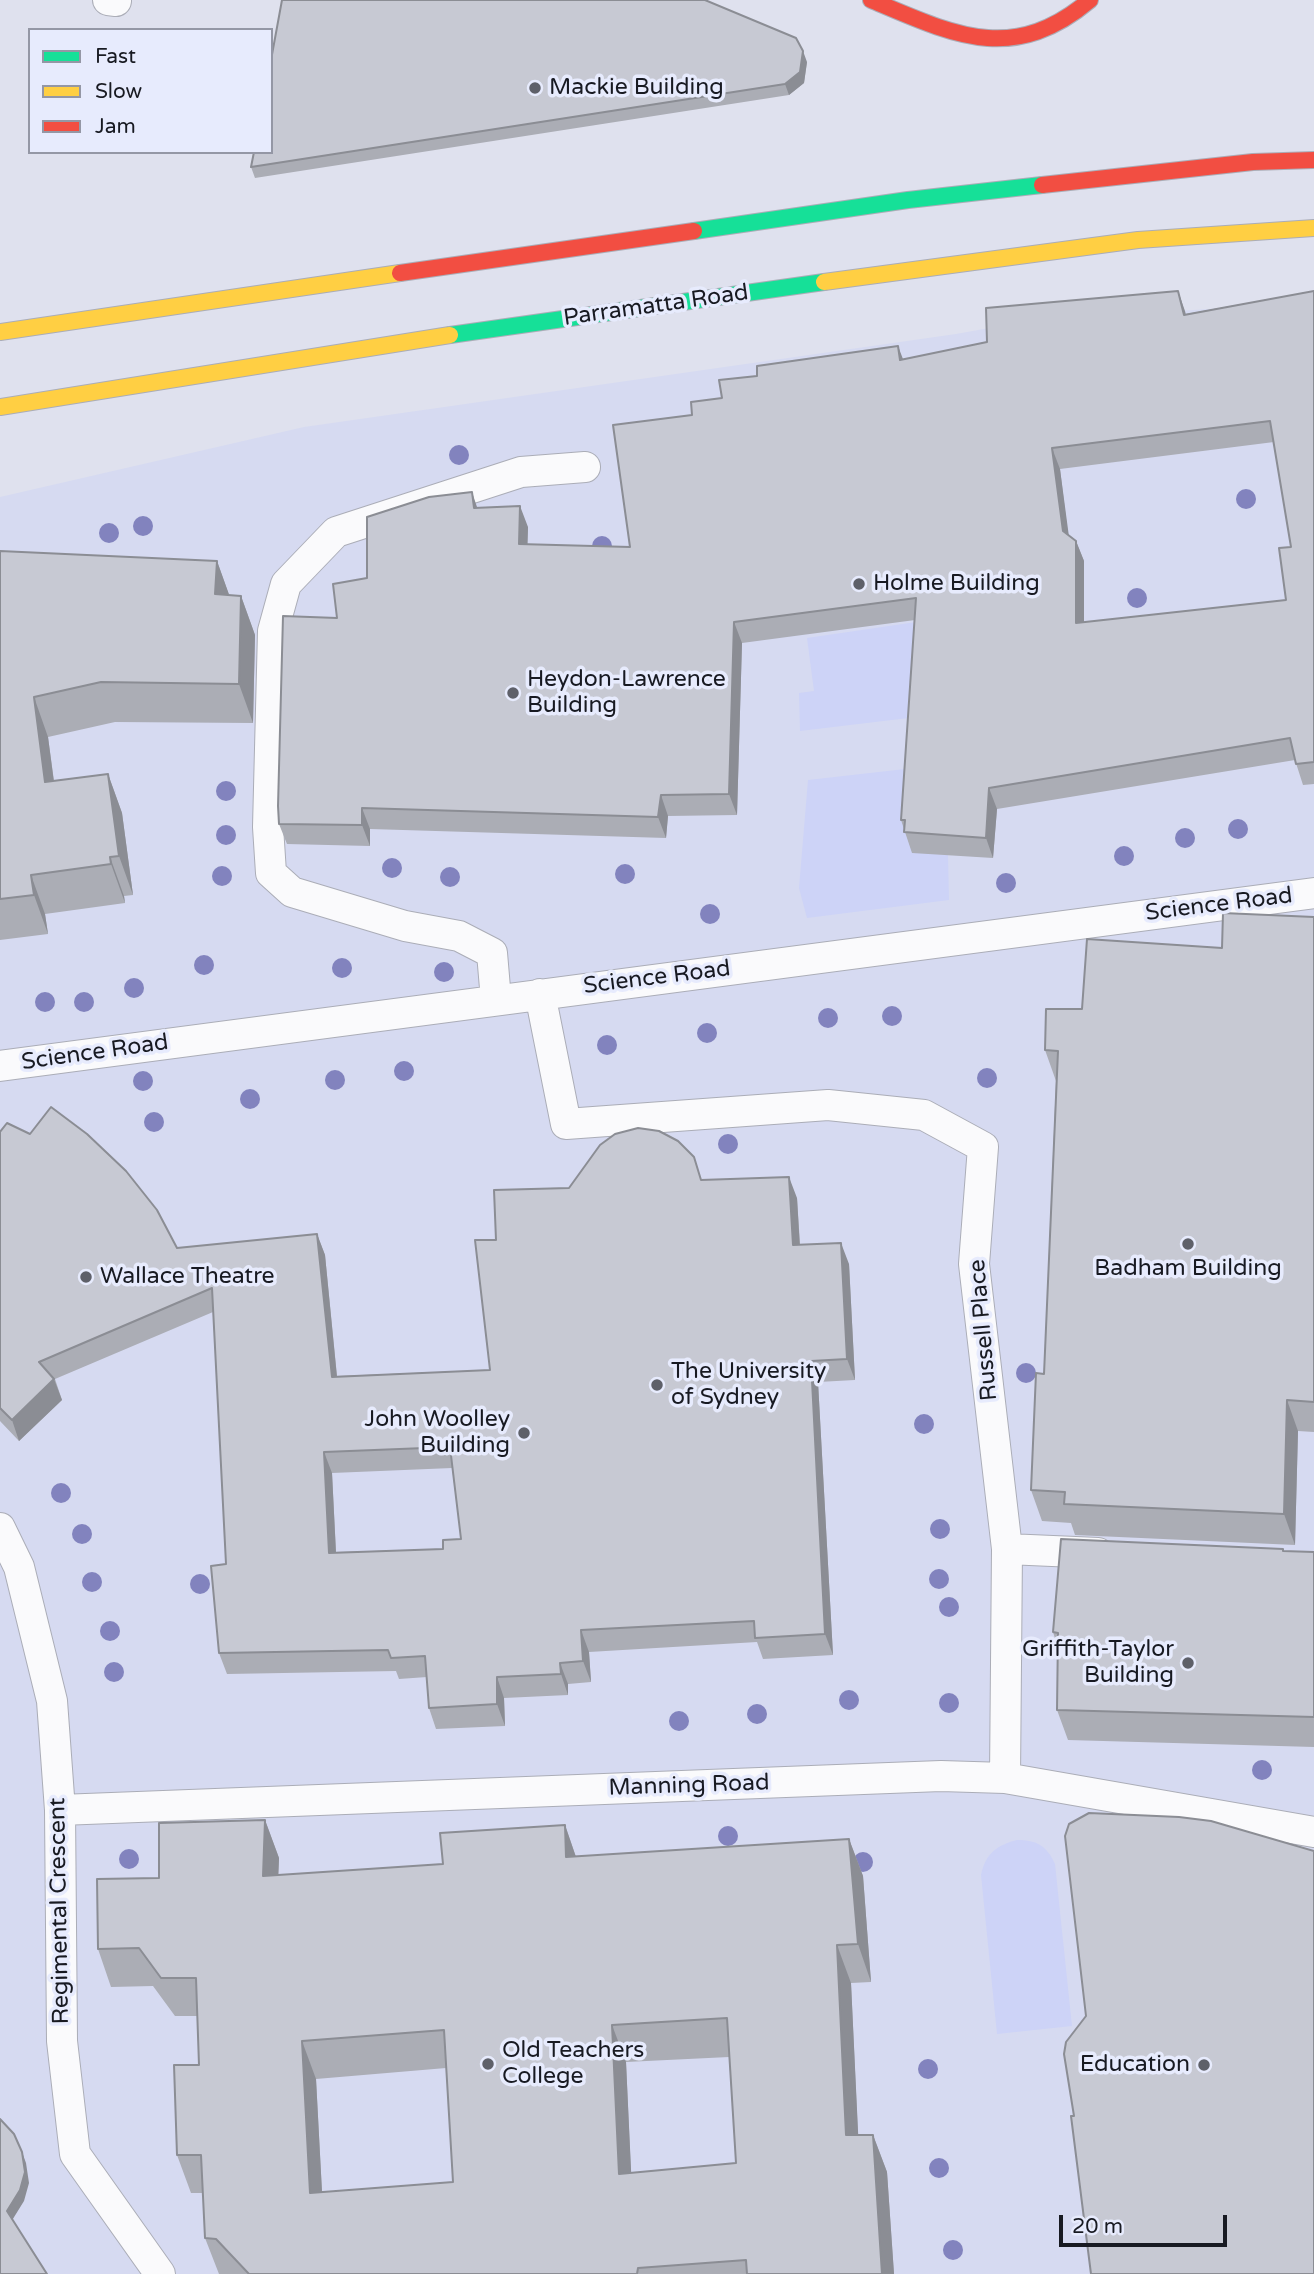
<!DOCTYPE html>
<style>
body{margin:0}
#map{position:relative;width:1314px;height:2274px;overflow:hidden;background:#dfe1ee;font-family:"Varela Round",sans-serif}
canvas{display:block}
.legend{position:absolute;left:28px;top:28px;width:245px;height:126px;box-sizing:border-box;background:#e7ebfd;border:2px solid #9497a5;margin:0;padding:9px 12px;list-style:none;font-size:21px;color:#181a22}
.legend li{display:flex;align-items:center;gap:14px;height:35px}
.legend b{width:35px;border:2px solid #9497a5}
.scale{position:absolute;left:1059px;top:2215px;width:168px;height:32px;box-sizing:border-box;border:4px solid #181a22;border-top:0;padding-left:9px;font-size:21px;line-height:24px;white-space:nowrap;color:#181a22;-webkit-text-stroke:5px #e7ebfd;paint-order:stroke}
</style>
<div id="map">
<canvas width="1314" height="2274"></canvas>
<ul class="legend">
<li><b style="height:9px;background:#16e098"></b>Fast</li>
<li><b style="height:9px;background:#ffcf43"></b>Slow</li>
<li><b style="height:9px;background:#f24e42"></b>Jam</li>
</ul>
<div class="scale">20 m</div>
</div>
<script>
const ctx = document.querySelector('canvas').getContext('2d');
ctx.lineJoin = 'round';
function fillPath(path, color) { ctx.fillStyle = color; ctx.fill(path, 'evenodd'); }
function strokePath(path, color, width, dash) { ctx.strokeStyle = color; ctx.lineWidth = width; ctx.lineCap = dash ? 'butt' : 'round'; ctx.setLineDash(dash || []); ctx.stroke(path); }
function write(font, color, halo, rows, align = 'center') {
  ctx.font = font + ' "Varela Round",sans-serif'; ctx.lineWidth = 7; ctx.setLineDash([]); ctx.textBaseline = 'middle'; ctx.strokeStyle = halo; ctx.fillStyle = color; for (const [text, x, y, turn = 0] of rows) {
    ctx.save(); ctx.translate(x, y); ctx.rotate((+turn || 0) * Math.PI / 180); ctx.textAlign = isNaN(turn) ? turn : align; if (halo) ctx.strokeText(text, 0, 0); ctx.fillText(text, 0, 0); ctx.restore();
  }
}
fillPath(new Path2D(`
 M1314,302v1972h-1314v-1777l304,-70 652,-93 72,-13z`), '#d6daf1');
fillPath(new Path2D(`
 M937,619l-20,98 -117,14 -1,-38 15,-2 -7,-53z
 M914,768l-2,84 36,3 1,45 -142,18 -8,-30 9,-108z
 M1017,1840c20,0 30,6 38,24l17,162 -75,8 -16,-159c4,-21 16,-30 36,-35z`), '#cdd3f7');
const lane = new Path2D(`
 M108,0l8,1
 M540,994l26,130 262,-19 96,10 59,32 -9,117 33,285 -2,229
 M496,1000l-4,-47 -33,-17 -54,-10 -113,-34 -21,-19 -3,-46 5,-196 13,-47 50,-52 185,-60 64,-5
 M0,1066l1314,-173
 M0,1528l19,39 33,134 8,109 2,231 13,113 85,120
 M1007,1549l91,4
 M60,1810l881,-34 64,2 309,54`);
const fast = new Path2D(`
 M694,231l214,-31 134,-15
 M450,335l374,-53`);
const slow = new Path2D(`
 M824,282l314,-42 176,-12
 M0,332l400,-59
 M0,407l450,-72`);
const jam = new Path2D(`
 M871,0c83,35 142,65 219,0
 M1042,185l211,-23 61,-2
 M400,273l294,-42`);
strokePath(lane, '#abadb7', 32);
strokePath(fast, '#abadb7', 18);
strokePath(slow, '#abadb7', 18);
strokePath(jam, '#abadb7', 18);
strokePath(lane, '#fafafc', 30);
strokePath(fast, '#16e098', 16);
strokePath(slow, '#ffcf43', 16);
strokePath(jam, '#f24e42', 16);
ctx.fillStyle = '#8283be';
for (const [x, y] of [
 [459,455],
 [1246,499],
 [143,526],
 [109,533],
 [602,546],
 [1137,598],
 [226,791],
 [1238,829],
 [226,835],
 [1185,838],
 [1124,856],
 [392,868],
 [625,874],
 [222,876],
 [450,877],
 [1006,883],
 [710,914],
 [204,965],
 [342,968],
 [444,972],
 [134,988],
 [45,1002],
 [84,1002],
 [892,1016],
 [828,1018],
 [707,1033],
 [607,1045],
 [404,1071],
 [987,1078],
 [335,1080],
 [143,1081],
 [250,1099],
 [154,1122],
 [728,1144],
 [1026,1373],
 [924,1424],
 [61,1493],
 [940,1529],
 [82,1534],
 [939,1579],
 [92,1582],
 [200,1584],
 [949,1607],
 [110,1631],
 [114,1672],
 [849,1700],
 [949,1703],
 [757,1714],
 [679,1721],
 [1262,1770],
 [728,1836],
 [129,1859],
 [863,1862],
 [928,2069],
 [939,2168],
 [953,2250]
]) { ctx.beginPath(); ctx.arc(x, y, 10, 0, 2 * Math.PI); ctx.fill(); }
fillPath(new Path2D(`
 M807,62l-3,21 -15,12 -534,83 -4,-11z
 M1314,291v493l-11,1 -8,-25 -298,49 -4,49 -81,-5 -11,-33 14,-200 -173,23 -5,172 -69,1 -2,22 -296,-9v17l-83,-2 -8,-20 58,-206 30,-40 110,-70 51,19 -1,18 103,2 62,-132 30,-17 181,-39 283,-45zM1274,442l17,105 -5,53 -202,22v-61l-8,-20 -8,-6 -8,-66z
 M0,551l217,10 12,34 12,1 14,39 -2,88 -138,-1 -67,15 6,44 54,-7 14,39 11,82 -9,1 1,7 -80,11 3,20 -48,6z
 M1314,917v515l-16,-1 -3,114 -220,-10 -4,-12 -29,-2 -11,-31 13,-116 12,-293 -11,-31 37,-41 140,-61z
 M0,1132l177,116 140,-14 8,21 12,121 153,-6 6,-130 73,-52 134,-8 94,18 3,46 49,20 6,116 -37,2 15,273 -70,4 -6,-17 -168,10 2,30 -23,2v11l-64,3 1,28 -69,3 -7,-21 -2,-31 -28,2 -3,-8 -169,3 -8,-21 7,-89 -13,-252 -158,67 7,21 -43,41 -19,-20zM452,1468l9,71 -18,10 -107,3 -4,-79z
 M1283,1549l1,2 30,1v195l-246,-7 -11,-30 1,-62 -5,-16z
 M265,1820l14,38 -1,17 165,-11 122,-39 11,32 273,-18 14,37 8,106 -20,1 7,152h15l14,37 7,102h-675l-14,-36 -2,-45h-12l-14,-38 22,-90 -2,-49h-22l-22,-30 -42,1 -13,-38 61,-71zM729,2057l7,106 -105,10 -5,-111zM446,2068l7,114 -131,10 -6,-113z`), '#abadb5');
fillPath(new Path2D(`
 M803,51l4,11 -3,21 -15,12 -4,-11z
 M1178,291l7,20 6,24 -7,-20z
 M898,346l8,21 -6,-7z
 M1052,448l8,21 11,83 -8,-21z
 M472,492l7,21 -5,-5z
 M520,506l8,21 -1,38 -8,-21z
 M1076,541l8,20v83l-8,-21z
 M217,561l14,39 -16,-6z
 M241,596l14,39 -2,88 -14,-39z
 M734,622l8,21 -5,172 -8,-21z
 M34,697l14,40 11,84 -14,-39z
 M108,774l14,39 11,82 -14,-39z
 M989,788l8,21 -4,49 -7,-20z
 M661,795l7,21 -2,22 -8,-21z
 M362,808l8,21v17l-8,-21z
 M110,857l14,39 1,7 -14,-39z
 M31,875l14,39 3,20 -14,-39z
 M789,1177l8,21 4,68 -8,-21z
 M317,1234l8,21 14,143 -7,-21z
 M841,1243l8,21 6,116 -8,-21z
 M811,1361l7,21 15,273 -8,-21z
 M54,1379l8,21 -43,41 -7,-21z
 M1287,1400l11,31 -3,114 -11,-31z
 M324,1452l8,21 5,101 -8,-21z
 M581,1630l8,22 2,30 -8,-21z
 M560,1663l8,21v11l-7,-21z
 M497,1677l7,21 1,28 -8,-22z
 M265,1820l14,38 -2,56 -14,-38z
 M565,1825l13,38 -12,-6z
 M849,1839l14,37 8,106 -13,-38z
 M837,1945l14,38 9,190 -14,-38z
 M612,2025l14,37 7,150 -14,-38z
 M302,2041l14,38 8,151 -14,-37z
 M873,2135l14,37 7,102h-12z
 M22,2152l4,11 3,20 -5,18 -13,21 -4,-11z`), '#8b8d94');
const building = new Path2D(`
 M282,0h423l91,38 7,13 -3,21 -15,12 -534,83 3,-15h17v-92z
 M1178,291l6,24 130,-24v471l-18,2 -6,-26 -301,50 -3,50 -82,-6 1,-12h-4l15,-222 -182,24 -5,172 -68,1 -3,22 -296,-9v17l-83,-1 -1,-18 5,-190 54,2 -4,-34 34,-6v-61l62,-20 43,-5 2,16 46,-2 -1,38 111,3 -17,-122 79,-10 -1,-13 31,-4 -3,-18 38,-4v-10l141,-20 2,14 87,-18 -1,-34zM1270,421l21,126 -12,1 7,52 -210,23v-82l-13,-10 -11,-83z
 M0,551l217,10 -2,33 26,2 -2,88 -138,-2 -67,15 11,85 63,-8 11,82 -9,1 1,7 -80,11 3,20 -34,4z
 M1223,913l91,4v485l-27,-2 -3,114 -220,-10 1,-12 -34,-2 5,-117 8,1 14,-323 -13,-1 1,-41h36l5,-70 135,9z
 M51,1107l36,27 39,37 31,39 20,38 140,-14 15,143 158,-7 -15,-130h21l-2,-50 75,-2 31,-43 15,-11 23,-6 21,3 19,10 16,16 7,23 88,-3 4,68 48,-2 6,116 -36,2 14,273 -70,4 -1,-17 -173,9 2,31 -23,2 1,11 -64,3v27l-68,4 -4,-52 -34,2 -3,-8 -169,3 -8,-87 15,-2 -14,-276 -173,74 15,17 -42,41 -12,-12v-276l7,-9 23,11zM450,1447l11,92 -18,1v9l-114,4 -5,-101z
 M1061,1539l222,10v2l31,1v165l-257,-7 1,-77 -5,-1z
 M1089,1813l90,4 32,4 103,30v423h-223l-20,-158h3l-10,-62 2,-12 20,-26 -21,-180 4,-12z
 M265,1820l-2,56 180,-12 -3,-31 125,-8 1,32 283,-18 9,105 -21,1 9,190h27l9,139h-135l-1,-14 -108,8 -1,6h-388l-33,-35 -11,-1 -4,-83h-24l-3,-90h25l-3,-87h-35l-22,-30 -41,1 -1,-70 62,-1v-55zM727,2018l9,145 -117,11 -7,-149zM444,2030l9,152 -143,11 -8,-152z
 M0,2119l14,15 8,18 3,20 -5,18 -13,21 40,63h-47z`);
fillPath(building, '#c7c9d3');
strokePath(building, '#8b8d94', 2);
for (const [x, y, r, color] of [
 [535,88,7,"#5e6069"],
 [859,584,7,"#5e6069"],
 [513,693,7,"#5e6069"],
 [1188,1244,7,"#5e6069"],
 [86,1277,7,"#5e6069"],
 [657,1385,7,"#5e6069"],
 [524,1433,7,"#5e6069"],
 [1188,1663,7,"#5e6069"],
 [488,2064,7,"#5e6069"],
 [1204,2065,7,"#5e6069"]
]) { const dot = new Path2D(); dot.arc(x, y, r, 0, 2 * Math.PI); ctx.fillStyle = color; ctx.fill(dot); strokePath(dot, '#e7ebfd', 2.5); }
write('23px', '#181a22', '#e7ebfd', [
 ["Mackie Building",549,88],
 ["Holme Building",873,584],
 ["Heydon-Lawrence",527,680],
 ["Building",527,706],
 ["Badham Building",1188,1269,"center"],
 ["Wallace Theatre",100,1277],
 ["The University",671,1372],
 ["of Sydney",671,1398],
 ["John Woolley",510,1420,"right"],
 ["Building",510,1446,"right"],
 ["Griffith-Taylor",1174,1650,"right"],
 ["Building",1174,1676,"right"],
 ["Old Teachers",502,2051],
 ["College",502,2077],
 ["Education",1190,2065,"right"]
], 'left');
write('23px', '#181a22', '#e7ebfd', [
 ["Parramatta Road",656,306,-8],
 ["Science Road",1219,905,-7],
 ["Science Road",657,978,-7],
 ["Science Road",95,1053,-8],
 ["Russell Place",984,1330,-95],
 ["Manning Road",689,1786,-2],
 ["Regimental Crescent",60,1911,-91]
]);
</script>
